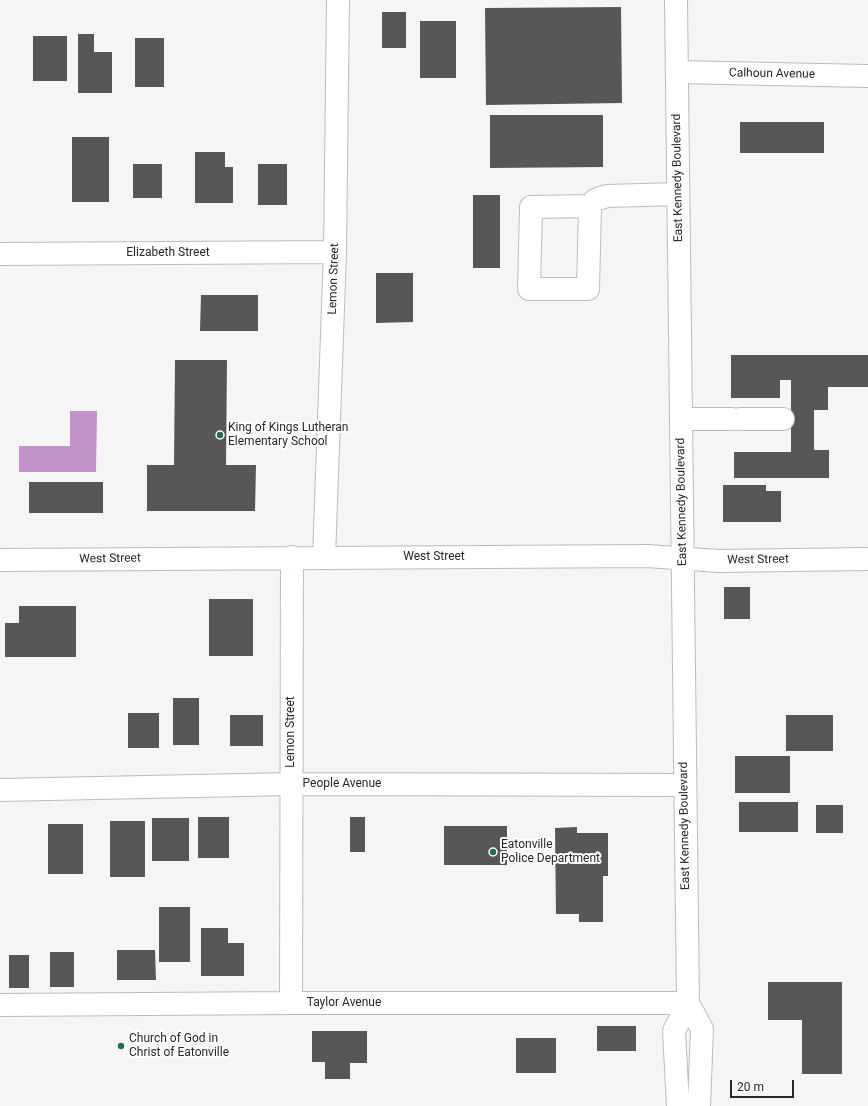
<!DOCTYPE html>
<style>
body{margin:0}
#map{position:relative;width:868px;height:1106px;overflow:hidden;background:#f6f4f6;font-family:Roboto,sans-serif}
canvas{display:block}
.scale{position:absolute;left:730px;top:1080px;width:64px;height:18px;box-sizing:border-box;border:2px solid #282728;border-top:0;padding-left:5px;font-size:12px;line-height:14px;white-space:nowrap;color:#282728;-webkit-text-stroke:3px #fff;paint-order:stroke}
</style>
<div id="map">
<canvas width="868" height="1106"></canvas>
<div class="scale">20 m</div>
</div>
<script>
const ctx = document.querySelector('canvas').getContext('2d');
ctx.lineJoin = 'round';
function fillPath(path, color) { ctx.fillStyle = color; ctx.fill(path, 'evenodd'); }
function strokePath(path, color, width, dash) { ctx.strokeStyle = color; ctx.lineWidth = width; ctx.lineCap = dash ? 'butt' : 'round'; ctx.setLineDash(dash || []); ctx.stroke(path); }
function write(font, color, halo, rows, align = 'center') {
  ctx.font = font + ' Roboto,sans-serif'; ctx.lineWidth = 4; ctx.setLineDash([]); ctx.textBaseline = 'middle'; ctx.strokeStyle = halo; ctx.fillStyle = color; for (const [text, x, y, turn = 0] of rows) {
    ctx.save(); ctx.translate(x, y); ctx.rotate((+turn || 0) * Math.PI / 180); ctx.textAlign = isNaN(turn) ? turn : align; if (halo) ctx.strokeText(text, 0, 0); ctx.fillText(text, 0, 0); ctx.restore();
  }
}
fillPath(new Path2D(`
 M70,411h27l-1,61h-77v-26h51z`), '#c291c8');
fillPath(new Path2D(`
 M621,7l1,96 -136,2 -1,-97z
 M382,12h24v36h-24z
 M420,21h36v57h-36z
 M78,34h16v18h18v41h-34z
 M33,36h34v45h-34z
 M135,38h29v49h-29z
 M490,115h113v52l-113,1z
 M740,122h84v31h-84z
 M72,137h37v65h-37z
 M195,152h30v15h8v36h-38z
 M133,164h29v34h-29z
 M258,164h29v41h-29z
 M473,195h27v73h-27z
 M376,273h37v49l-37,1z
 M201,295h57v36h-58z
 M731,355h137v32h-40v23h-14v40h15v28h-95v-26h57v-72h-11v18h-49z
 M175,360h52l-1,105h30l-1,46h-108v-46h27z
 M29,482h74v31h-74z
 M723,485h43v6h15v31h-58z
 M724,587h26v32h-26z
 M209,599h44v57h-44z
 M19,606h57v51h-71v-34h14z
 M173,698h26v47h-26z
 M128,713h31v35h-31z
 M230,715h33v31h-33z
 M786,715h47v36h-47z
 M735,756h55v37h-55z
 M739,802h59v30h-59z
 M816,805h27v28h-27z
 M198,817h31v41h-31z
 M350,817h15v35h-15z
 M152,818h37v43h-37z
 M110,821h35v56h-35z
 M48,824h35v50h-35z
 M444,826h63v39h-63z
 M577,827v6h31v43h-5v46h-24v-8h-23l-1,-86z
 M159,907h31v55h-31z
 M201,928h27v15h16v33h-43z
 M117,950h38l1,30h-39z
 M50,952h24v35h-24z
 M9,955h20v33h-20z
 M768,982h74v92h-40v-54h-34z
 M597,1026h39v25h-39z
 M312,1031h55v32h-17v16h-25v-17h-13z
 M516,1038h40v35h-40z`), '#585659');
const minor = new Path2D(`
 M677,72l191,4
 M590,206l-59,1 -2,82h59l2,-83 5,-6 12,-4 71,-2
 M0,254l335,-2
 M681,419h51
 M740,419h43
 M324,557l11,-305 3,-252
 M0,560l647,-4 72,5 149,-2
 M0,790l291,-6 394,1
 M291,1003l1,-446
 M0,1005l291,-2h397`);
const major = new Path2D(`
 M676,0l12,1003 -14,28 4,75
 M688,1003l14,26 -3,77`);
strokePath(minor, '#bdbbbe', 24);
strokePath(major, '#bdbbbe', 24);
strokePath(minor, '#fff', 22);
strokePath(major, '#fff', 22);
for (const [x, y, r, color] of [
 [220,435,4,"#296958"],
 [493,852,4,"#296958"],
 [121,1046,4,"#296958"]
]) { const dot = new Path2D(); dot.arc(x, y, r, 0, 2 * Math.PI); ctx.fillStyle = color; ctx.fill(dot); strokePath(dot, '#fff', 1.5); }
write('12px', '#282728', '#fff', [
 ["Calhoun Avenue",772,74,1],
 ["East Kennedy Boulevard",678,178,-91],
 ["Elizabeth Street",168,253],
 ["Lemon Street",334,279,-88],
 ["East Kennedy Boulevard",682,502,-91],
 ["West Street",434,557],
 ["West Street",110,559,-1],
 ["West Street",758,560,-1],
 ["Lemon Street",291,732,-90],
 ["People Avenue",342,784],
 ["East Kennedy Boulevard",685,826,-91],
 ["Taylor Avenue",344,1003]
]);
write('12px', '#282728', '#fff', [
 ["King of Kings Lutheran",228,428],
 ["Elementary School",228,442],
 ["Eatonville",501,845],
 ["Police Department",501,859],
 ["Church of God in",129,1039],
 ["Christ of Eatonville",129,1053]
], 'left');
</script>
